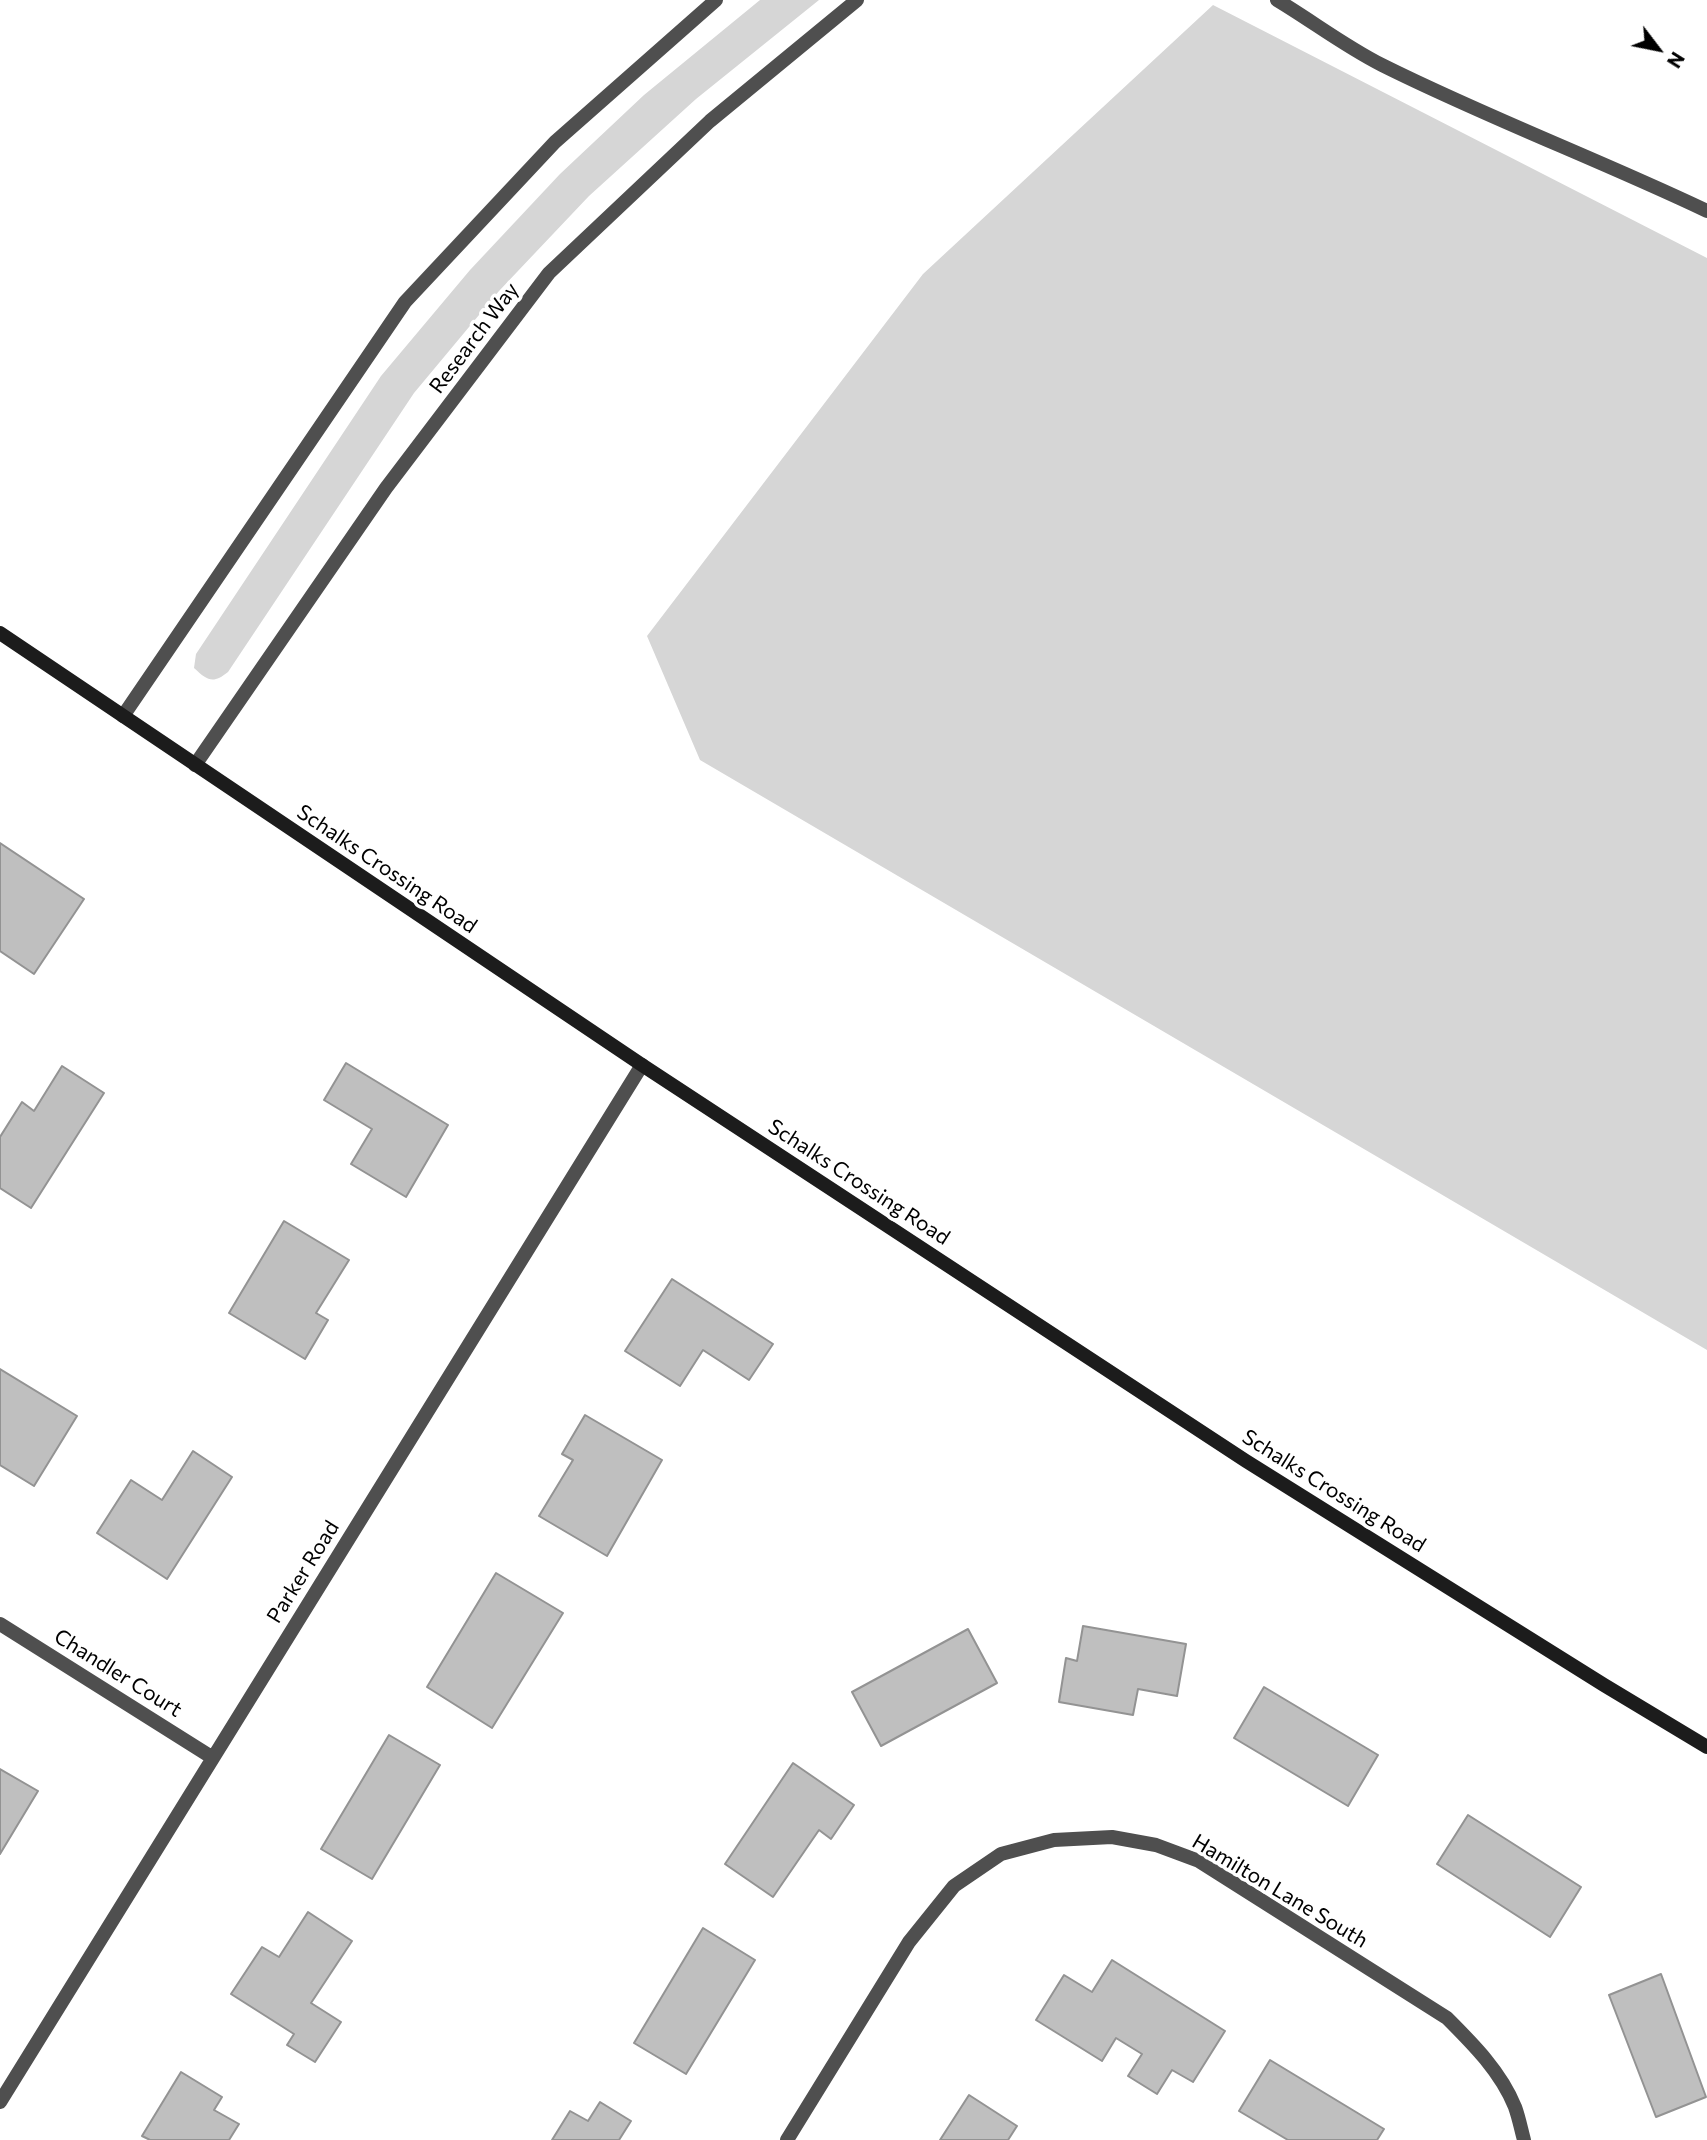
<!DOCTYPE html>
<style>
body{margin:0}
#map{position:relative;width:1707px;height:2140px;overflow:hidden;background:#fff;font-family:Commissioner,sans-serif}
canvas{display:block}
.north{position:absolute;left:1623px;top:14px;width:70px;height:70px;-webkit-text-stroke:5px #fff;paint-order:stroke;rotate:122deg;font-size:19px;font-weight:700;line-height:28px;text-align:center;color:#000}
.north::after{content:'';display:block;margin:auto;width:24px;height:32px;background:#000;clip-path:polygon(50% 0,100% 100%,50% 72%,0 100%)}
</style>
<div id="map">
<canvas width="1707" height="2140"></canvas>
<div class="north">N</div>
</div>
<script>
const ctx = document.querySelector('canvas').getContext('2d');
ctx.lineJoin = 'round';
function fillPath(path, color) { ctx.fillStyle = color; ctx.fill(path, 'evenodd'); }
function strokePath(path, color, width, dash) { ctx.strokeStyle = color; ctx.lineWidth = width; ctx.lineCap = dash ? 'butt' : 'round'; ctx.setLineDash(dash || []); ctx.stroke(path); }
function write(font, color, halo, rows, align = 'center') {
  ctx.font = font + ' Commissioner,sans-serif'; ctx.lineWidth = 7; ctx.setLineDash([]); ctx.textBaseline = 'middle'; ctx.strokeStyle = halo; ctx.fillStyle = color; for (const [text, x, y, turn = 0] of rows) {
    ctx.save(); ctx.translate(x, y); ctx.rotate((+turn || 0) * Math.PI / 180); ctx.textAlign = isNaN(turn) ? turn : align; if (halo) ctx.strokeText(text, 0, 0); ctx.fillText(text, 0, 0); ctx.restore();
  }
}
fillPath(new Path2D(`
 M760,0h59l-123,99 -107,97 -90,95 -85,102 -186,279c-15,12 -20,9 -34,-4l2,-14 185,-278 89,-106 90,-96 84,-79z
 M1213,5l494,253v1092l-1007,-590 -53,-124 276,-362z`), '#d6d6d6');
const building = new Path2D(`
 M0,843l84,56 -50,75 -34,-23z
 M346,1063l102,62 -42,72 -55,-33 21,-35 -48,-29z
 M62,1066l42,27 -73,115 -31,-20v-51l22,-35 12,9z
 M284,1221l65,39 -33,53 12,7 -23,39 -76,-46z
 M672,1279l101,65 -24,36 -46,-30 -23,36 -55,-35z
 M0,1369l77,47 -43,70 -34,-21z
 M585,1415l77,45 -55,96 -68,-40 34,-56 -11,-6z
 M193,1451l39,26 -65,102 -70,-46 34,-53 31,20z
 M496,1573l67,40 -71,115 -65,-41z
 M1083,1626l103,18 -9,52 -39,-7 -5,26 -74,-13 7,-44 11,3z
 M968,1629l29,54 -116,63 -29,-54z
 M1264,1687l114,68 -30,51 -114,-68z
 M389,1735l51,30 -68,114 -51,-30z
 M793,1763l61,42 -23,34 -12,-9 -46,67 -48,-33z
 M0,1769l38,22 -38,63z
 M1468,1815l113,72 -31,50 -113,-73z
 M308,1912l44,29 -41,62 30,19 -26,40 -28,-17 7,-11 -63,-40 31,-47 17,10z
 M703,1928l52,32 -69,114 -52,-31z
 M1112,1960l113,71 -32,51 -21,-12 -15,24 -29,-18 14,-22 -26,-16 -14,23 -66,-41 28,-45 28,17z
 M1661,1974l45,123 -50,20 -47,-122z
 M1270,2060l114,69 -7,11h-89l-49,-29z
 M181,2072l41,25 -8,13 25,14 -10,16h-79l-8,-4z
 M969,2095l48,31 -9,14h-68z
 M600,2102l31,19 -12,19h-67l18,-29 18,10z`);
fillPath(building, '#bfbfbf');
strokePath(building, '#939393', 2);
strokePath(new Path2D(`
 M1277,0c35,21 69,47 105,65 106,53 218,95 325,146`), '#4f4f4f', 14);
strokePath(new Path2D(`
 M123,716l282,-414 150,-160 161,-142
 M195,765l191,-277 163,-215 161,-152 147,-121
 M0,1624l213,134
 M0,2102l642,-1037
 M787,2140l122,-198 45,-56 47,-32 53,-14 58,-3 44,8 43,16 248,157c26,26 54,54 68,89 4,11 6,22 9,33`), '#4f4f4f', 14);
strokePath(new Path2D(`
 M0,633l642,432 604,396 358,224 103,62`), '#1c1c1c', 14);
write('21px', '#000', '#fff', [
 ["Research Way",474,338,-53],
 ["Schalks Crossing Road",387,869,34],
 ["Schalks Crossing Road",859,1182,33],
 ["Schalks Crossing Road",1334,1491,32],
 ["Parker Road",303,1572,-58],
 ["Chandler Court",118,1673,32],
 ["Hamilton Lane South",1280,1891,31]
]);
</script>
